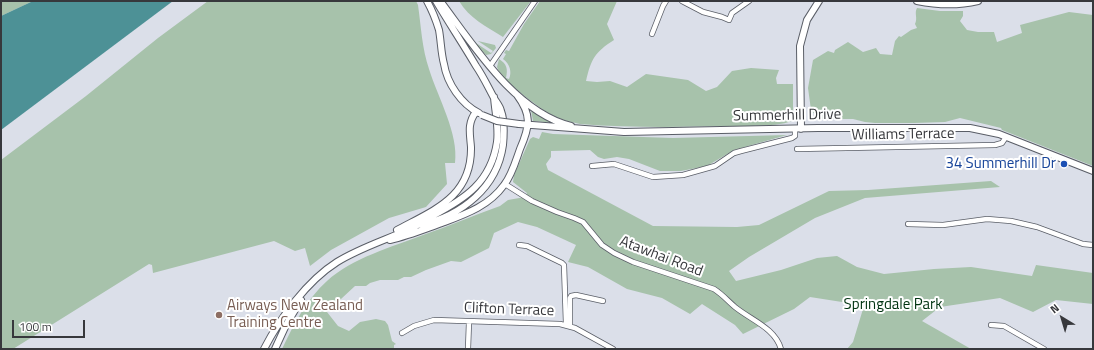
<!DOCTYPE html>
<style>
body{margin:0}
#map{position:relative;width:1094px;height:350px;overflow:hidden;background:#dbdfe9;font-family:"Titillium Web",sans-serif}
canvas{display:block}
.frame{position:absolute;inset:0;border:2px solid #37383c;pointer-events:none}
.north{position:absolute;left:1042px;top:298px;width:40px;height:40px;-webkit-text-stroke:3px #fff;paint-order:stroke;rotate:322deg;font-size:11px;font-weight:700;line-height:16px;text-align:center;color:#37383c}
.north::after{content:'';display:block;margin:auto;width:14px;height:18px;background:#37383c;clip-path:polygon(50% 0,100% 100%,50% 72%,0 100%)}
.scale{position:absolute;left:12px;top:320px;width:73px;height:18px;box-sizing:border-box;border:2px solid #37383c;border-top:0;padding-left:5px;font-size:12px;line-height:14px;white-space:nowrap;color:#37383c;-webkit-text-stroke:3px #fff;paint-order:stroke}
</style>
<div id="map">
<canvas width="1094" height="350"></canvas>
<div class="frame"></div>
<div class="north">N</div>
<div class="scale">100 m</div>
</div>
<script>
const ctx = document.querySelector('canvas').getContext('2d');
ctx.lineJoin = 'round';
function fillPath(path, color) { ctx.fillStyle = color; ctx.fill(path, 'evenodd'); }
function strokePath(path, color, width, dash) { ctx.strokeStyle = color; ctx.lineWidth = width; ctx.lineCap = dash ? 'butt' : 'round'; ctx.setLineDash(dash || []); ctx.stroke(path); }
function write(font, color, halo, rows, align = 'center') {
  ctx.font = font + ' "Titillium Web",sans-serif'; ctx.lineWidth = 4; ctx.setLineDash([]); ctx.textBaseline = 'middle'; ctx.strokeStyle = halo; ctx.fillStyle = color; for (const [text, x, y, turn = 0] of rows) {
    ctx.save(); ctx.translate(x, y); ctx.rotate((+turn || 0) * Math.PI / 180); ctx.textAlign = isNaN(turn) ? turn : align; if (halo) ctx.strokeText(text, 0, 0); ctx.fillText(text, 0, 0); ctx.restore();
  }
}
fillPath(new Path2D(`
 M1,1h32l-32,15z
 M208,1h208l2,4c3,21 4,44 11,64 9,29 30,65 26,94h-10l2,21 -21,23 -37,11 -58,32 -21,16 -5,-18 -10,3 -21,-10 -121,32 -1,-8 -3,-1 -136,85h-12v-189l85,-64 72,-58z
 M459,1h72l-28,36c-16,-10 -34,-19 -44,-36z
 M540,1h77l-10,23 7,16c-19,12 -23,19 -28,41l11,1 13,-1 17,6 19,-13 42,6 18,11 11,-4 15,-16 19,-3 28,2 -3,8 1,6h16v31l-2,4 2,1c-9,7 -51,6 -63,6 -50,1 -100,2 -150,-2 -10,-2 -20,-5 -30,-10 -11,-6 -50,-35 -53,-47l2,-8c8,5 9,10 7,19l3,1c3,-7 1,-15 -6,-20l3,-5 -2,-1 2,-3 3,1 15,-27z
 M917,8l23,3h23v5l-3,5 7,9 11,2h16l3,10 25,-9 -2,-8 49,-13 24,3v151l-91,-36 -1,-2 -41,-10 -15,4 -31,1h-39l-10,-1 -12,-3h-34l-8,-9 -3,-22 5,-28 15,-9 6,2 1,-3 13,-8 15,10 13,-4 4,6 12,1 3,-14 4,-5 2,1 10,-7 6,-2 -2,-4c3,-6 -1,-11 2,-16z
 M473,41l18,12 2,-2 -15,-10 17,4 1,3 -5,6 -5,1z
 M528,105l30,18 -25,-2 -2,-11z
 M542,132l11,2 120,4 114,-3 -53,15 -27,16 -26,5h-21l-31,-12 -12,-2 -13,2 -6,-2 -8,-7 -39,1v6l-5,7 2,6 105,56 84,1 22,-2 70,-34 39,-1 123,-9 9,6 -135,11 -50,20 -66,39 -20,14 7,10 45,-11 36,-12 20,-2 20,11 27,7 50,-5 37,-2 61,9 4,-11 57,8v31l-37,-4 -23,12 -33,-14 -60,9 -18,14 49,28h-124l6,-7 10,-33 -21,-7 -32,-5 -16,12 -51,25 -8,-9 -33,-21 -12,10 -28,-16 -35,-9 -39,-22 -20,-5 8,-17 -39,-18 -19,-5 -24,11 -5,15 -28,14 -10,-1 -25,9 -15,7h-7l-6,3h-18l-10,3 -4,3h-11l-28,26 11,14 11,5 11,-9 16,-3 9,2 3,4 4,16 4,3 -2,1v4h-112c12,-25 24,-49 45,-68 25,-23 65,-34 96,-46 26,-9 52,-20 77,-29l8,-6 17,-3 2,-4 -14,-11 1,-7 16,-36 3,-2 6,2z`), '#a7c2ab');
fillPath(new Path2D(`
 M33,1h140l-172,129v-114z`), '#4d9196');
const street = new Path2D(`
 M682,1l21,11 19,5 7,3 3,-7 17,-12
 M652,34l11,-28 3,-5
 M490,66l45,-65
 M797,149l198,-4 7,-2 4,-6
 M592,166l22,-2 39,13 30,-2 32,-9 19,-13 7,-2 51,-13 3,-2v-7
 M505,184l27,17 25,11 17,6 9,4 19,23 12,8 19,9 81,27c8,5 14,12 21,18 16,13 40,21 46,42
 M908,224l35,1 44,-6 24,2 26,6 46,17 10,1
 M519,245l8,1 35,17 2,2 2,59
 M570,325v-27l1,-2 5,-1 27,6
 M991,325l13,1 40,23
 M402,333l12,-7 20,-6 126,4 15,4 38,21
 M468,349l1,-27`);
const secondary = new Path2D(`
 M427,1c5,9 9,19 12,29 2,11 2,23 5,34 3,19 17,40 35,49
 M917,1c20,4 40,5 61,0
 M441,2c33,44 74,110 130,124
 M519,124l105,8 194,-4h152l29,6 94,37
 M801,129l-1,-83 7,-26 12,-19
 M421,225c41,-10 76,-37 82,-80 1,-11 2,-24 -2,-34 -1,-5 -5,-9 -7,-13 -6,-11 -11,-22 -18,-32 -13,-22 -27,-43 -40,-65
 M397,230c37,-20 75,-33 74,-83 -1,-13 -4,-24 5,-35
 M390,240c18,-4 35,-11 52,-17 24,-9 47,-17 62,-38 8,-10 12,-25 16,-36 10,-23 12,-34 -3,-54
 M264,349c16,-31 43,-68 73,-87 24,-15 52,-23 77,-35 6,-3 12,-8 18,-11 33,-17 59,-34 65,-74 2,-15 -2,-30 -3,-45
 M275,349l11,-24 15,-25`);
strokePath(street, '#5a5e67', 6);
strokePath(secondary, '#5a5e67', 8);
strokePath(street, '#fff', 4.5);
strokePath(secondary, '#fff', 6);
const secondaryBridge = new Path2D(`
 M482,115l15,6 22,3`);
strokePath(secondaryBridge, '#5a5e67', 8, []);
strokePath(secondaryBridge, '#fff', 6);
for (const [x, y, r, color] of [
 [1064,164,4,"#1a4fb4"],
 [219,315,4,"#8d6e63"]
]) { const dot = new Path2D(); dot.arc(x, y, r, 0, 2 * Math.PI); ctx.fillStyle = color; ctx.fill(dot); strokePath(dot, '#fff', 1.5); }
write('15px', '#37383c', '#fff', [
 ["Summerhill Drive",787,116,-1],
 ["Williams Terrace",903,135,-1],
 ["Atawhai Road",661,257,21],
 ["Clifton Terrace",509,310,2]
]);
write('15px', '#164399', '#fff', [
 ["34 Summerhill Dr",1056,164]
], 'right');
write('15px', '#031', '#fff', [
 ["Springdale Park",893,305]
]);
write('15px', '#785e54', '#fff', [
 ["Airways New Zealand",227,306],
 ["Training Centre",227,323]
], 'left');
</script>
